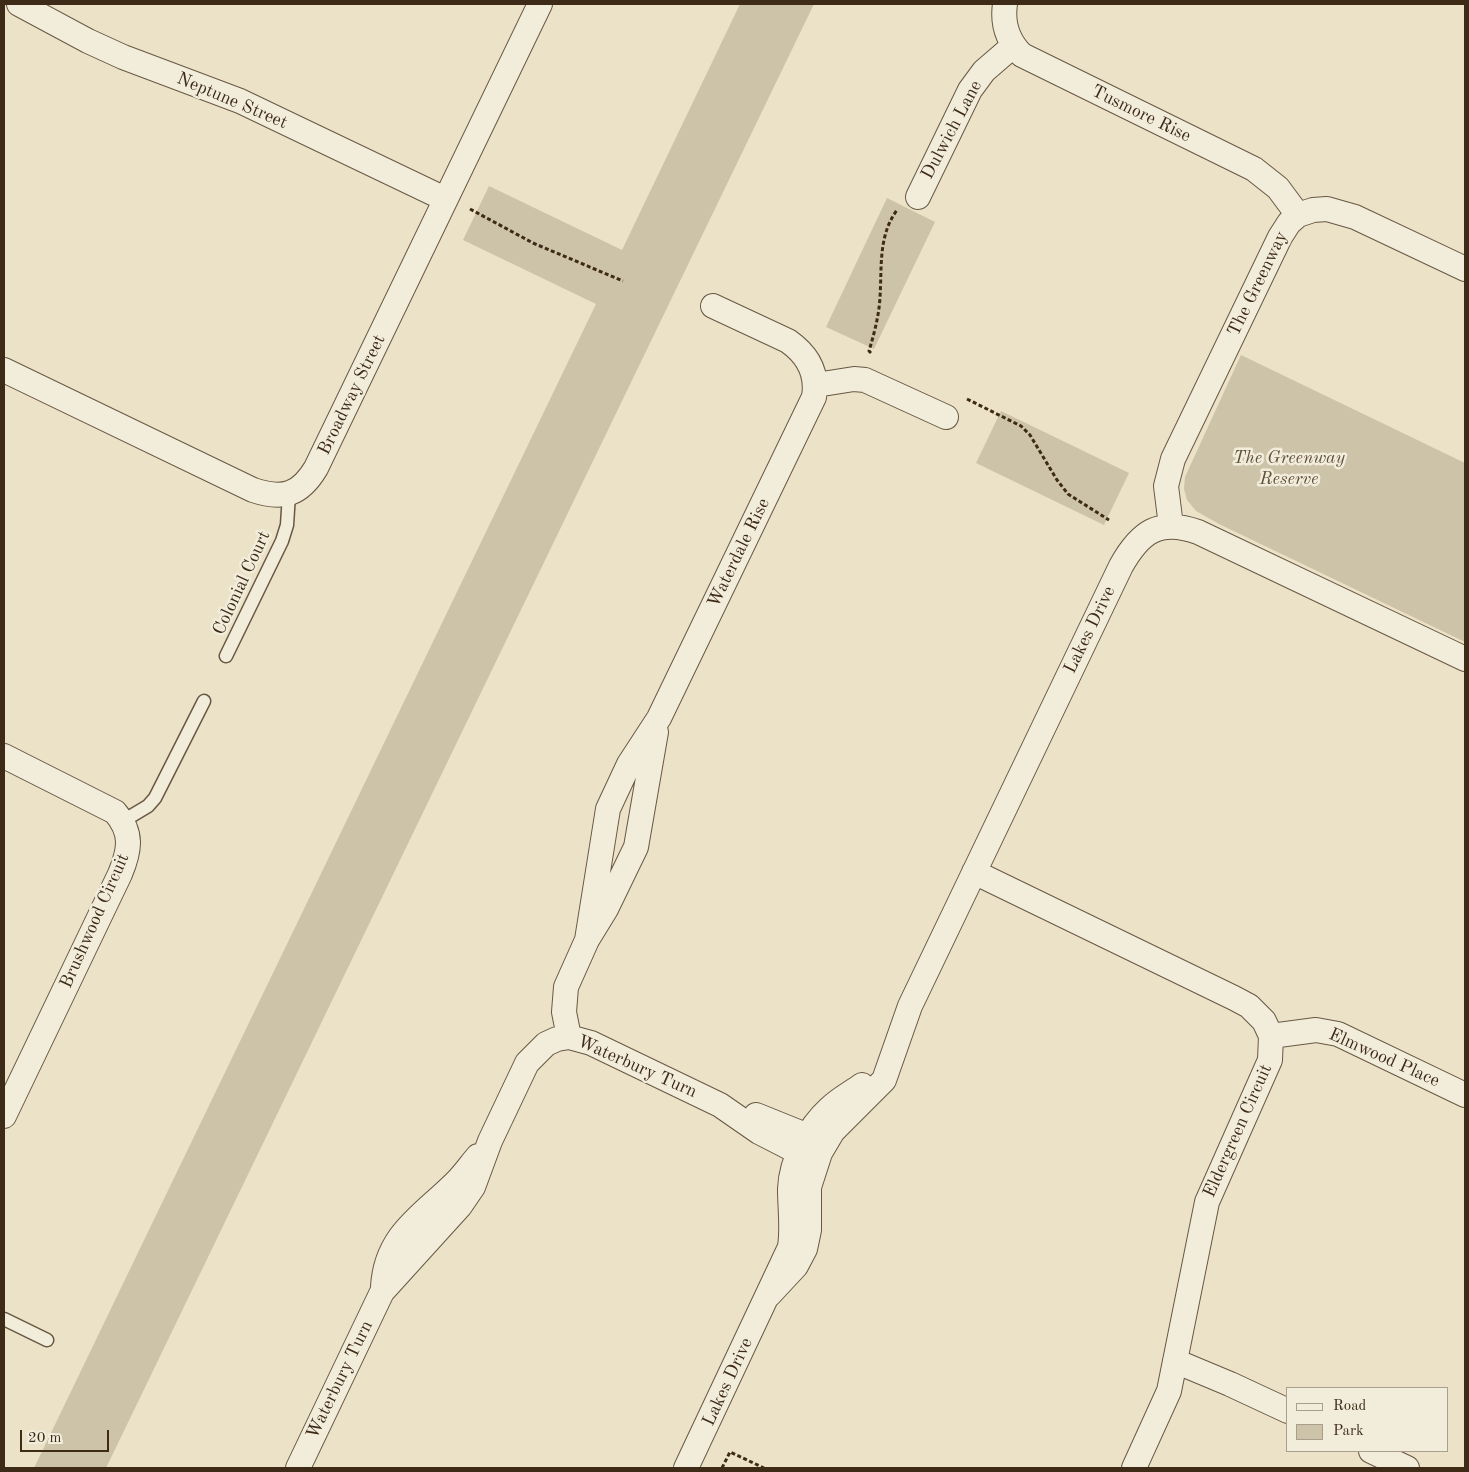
<!DOCTYPE html>
<style>
body{margin:0}
#map{position:relative;width:1469px;height:1472px;overflow:hidden;background:#ebe2c7;font-family:"Old Standard TT",serif}
canvas{display:block}
.frame{position:absolute;inset:0;border:5px solid #3d2a17;pointer-events:none}
.legend{position:absolute;left:1286px;top:1387px;width:162px;height:65px;box-sizing:border-box;background:#f2ecdb;border:1px solid #aa9e8d;margin:0;padding:6px 9px;list-style:none;font-size:15px;color:#3d2a17}
.legend li{display:flex;align-items:center;gap:10px;height:25px}
.legend b{width:25px;border:1px solid #aa9e8d}
.scale{position:absolute;left:20px;top:1430px;width:89px;height:22px;box-sizing:border-box;border:2px solid #3d2a17;border-top:0;padding-left:6px;font-size:15px;line-height:18px;white-space:nowrap;color:#3d2a17;-webkit-text-stroke:4px #f2ecdb;paint-order:stroke}
</style>
<div id="map">
<canvas width="1469" height="1472"></canvas>
<div class="frame"></div>
<ul class="legend">
<li><b style="height:6px;background:#f2ecdb"></b>Road</li>
<li><b style="height:14px;background:#cdc3a9"></b>Park</li>
</ul>
<div class="scale">20 m</div>
</div>
<script>
const ctx = document.querySelector('canvas').getContext('2d');
ctx.lineJoin = 'round';
function fillPath(path, color) { ctx.fillStyle = color; ctx.fill(path, 'evenodd'); }
function strokePath(path, color, width, dash) { ctx.strokeStyle = color; ctx.lineWidth = width; ctx.lineCap = dash ? 'butt' : 'round'; ctx.setLineDash(dash || []); ctx.stroke(path); }
function write(font, color, halo, rows, align = 'center') {
  ctx.font = font + ' "Old Standard TT",serif'; ctx.lineWidth = 5; ctx.setLineDash([]); ctx.textBaseline = 'middle'; ctx.strokeStyle = halo; ctx.fillStyle = color; for (const [text, x, y, turn = 0] of rows) {
    ctx.save(); ctx.translate(x, y); ctx.rotate((+turn || 0) * Math.PI / 180); ctx.textAlign = isNaN(turn) ? turn : align; if (halo) ctx.strokeText(text, 0, 0); ctx.fillText(text, 0, 0); ctx.restore();
  }
}
fillPath(new Path2D(`
 M740,4h74l-708,1464h-72l562,-1164 -133,-64 26,-54 133,64z
 M887,198l48,24 -61,127 -48,-22z
 M1241,355l224,108v179l-246,-118 -23,-13 -9,-11 -3,-11 1,-12z
 M1001,411l128,62 -25,52 -128,-62z`), '#cdc3a9');
const lane = new Path2D(`
 M226,656l56,-115 5,-16 2,-31
 M123,821l25,-15 7,-8 49,-97
 M4,1319l43,21`);
const street = new Path2D(`
 M19,4l69,37 35,16 117,44 205,98
 M1005,4c-3,20 3,37 17,51l232,114 24,19 20,27
 M918,197l52,-107 14,-19 29,-25
 M4,370l249,120c30,10 47,5 63,-22l224,-464
 M816,385l38,-6 11,1 81,37
 M1171,526l-5,-40 7,-27 107,-222 9,-14 9,-8 15,-5 14,-1 28,8 110,52
 M4,756l111,56c18,21 15,38 5,62l-116,242
 M974,872l260,126 15,8 15,15 7,15 -1,24 -63,142 -38,189 -35,77
 M587,940l21,-131 21,-45 30,-46 155,-321c4,-24 -6,-42 -26,-56l-75,-35
 M1271,1036l45,-6 22,4 127,61
 M569,1037l-5,-25 2,-25 21,-47 19,-31 30,-62 20,-115
 M756,1115l52,21 9,13
 M383,1287c3,-54 42,-73 75,-107 7,-7 13,-16 20,-24
 M769,1295l27,-29 9,-17 4,-19v-43l11,-34 13,-22 51,-51 26,-74 211,-440c19,-34 38,-48 77,-34l267,127
 M1175,1361l55,23 58,27
 M1371,1451l36,17
 M298,1468l84,-176 78,-86 13,-19 17,-46 37,-78 19,-19 11,-5 12,-2 22,6 129,62 39,27 41,21h20
 M686,1468l104,-221c3,-20 0,-38 0,-58 1,-29 19,-62 40,-81 9,-9 21,-15 32,-23`);
strokePath(lane, '#685843', 15);
strokePath(street, '#685843', 26);
strokePath(new Path2D(`
 M470,209l63,34 90,38
 M871,353l-2,-2c5,-17 10,-35 11,-54 2,-30 -2,-61 17,-87
 M967,399l54,27 9,9 27,45 11,14 41,26
 M722,1468l8,-16 34,16`), '#3d2a17', 3, [4, 2.5]);
strokePath(lane, '#f2ecdb', 12);
strokePath(street, '#f2ecdb', 24);
write('18px', '#3d2a17', '#f2ecdb', [
 ["Neptune Street",232,101,23],
 ["Tusmore Rise",1141,114,26],
 ["Dulwich Lane",952,130,-62],
 ["The Greenway",1258,284,-64],
 ["Broadway Street",352,395,-64],
 ["Waterdale Rise",739,553,-64],
 ["Colonial Court",242,583,-65],
 ["Lakes Drive",1090,630,-64],
 ["Brushwood Circuit",95,921,-66],
 ["Elmwood Place",1384,1058,24],
 ["Waterbury Turn",637,1067,24],
 ["Eldergreen Circuit",1238,1131,-66],
 ["Waterbury Turn",340,1380,-64],
 ["Lakes Drive",728,1382,-65]
]);
write('italic 18px', '#61503c', '#f2ecdb', [
 ["The Greenway",1289,458],
 ["Reserve",1289,479]
]);
</script>
